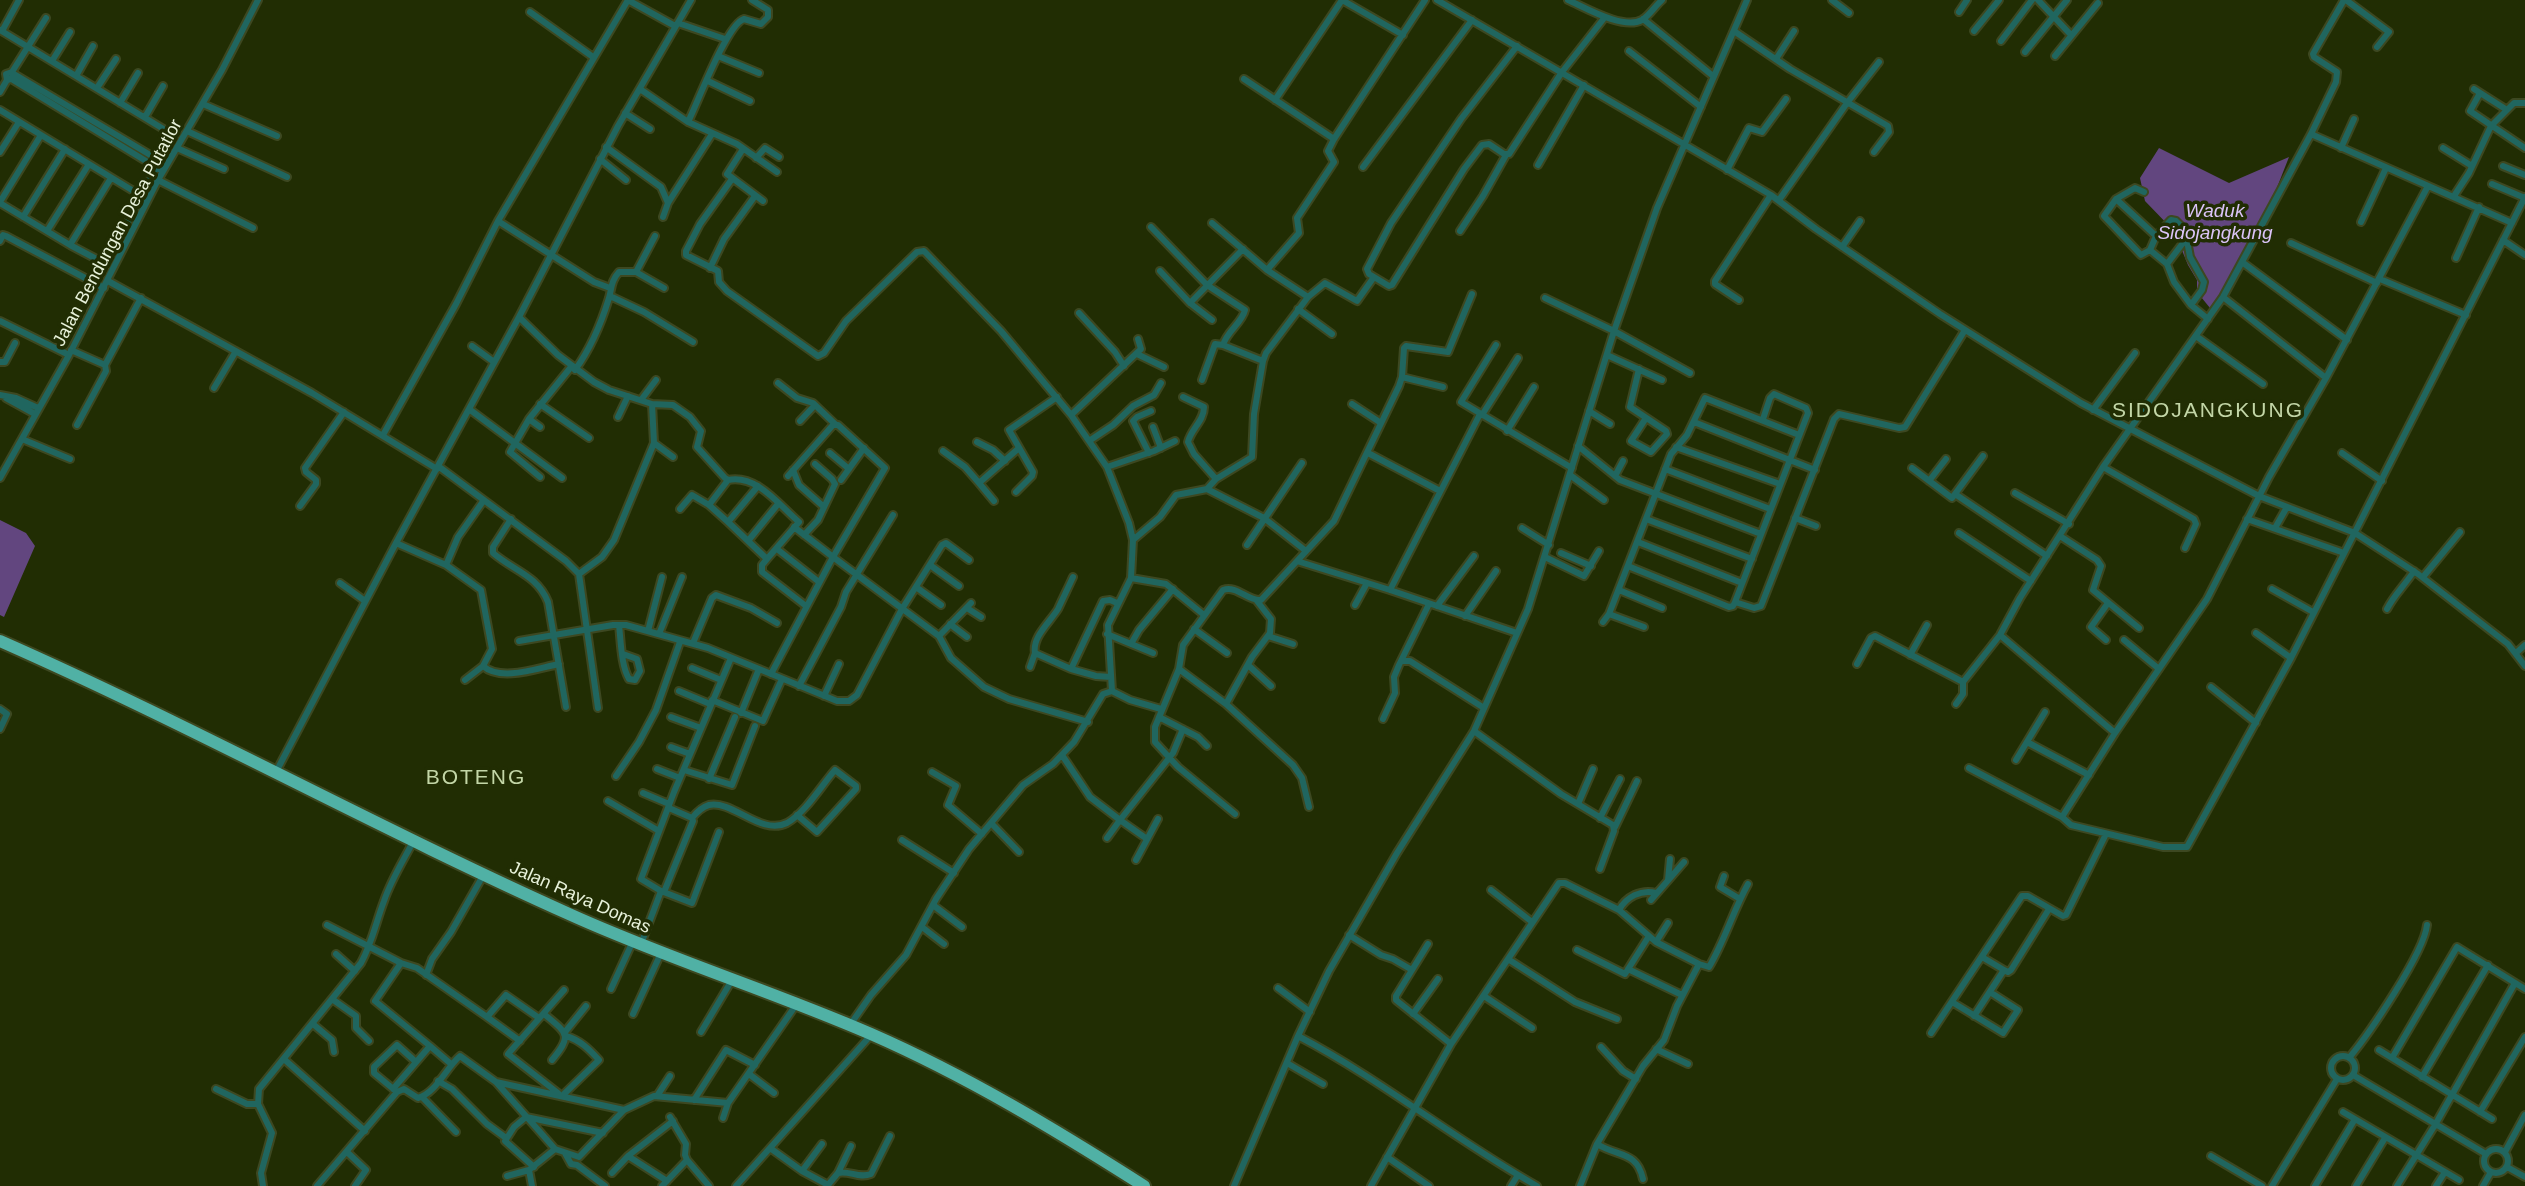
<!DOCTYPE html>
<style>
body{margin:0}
canvas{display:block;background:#212d03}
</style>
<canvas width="2525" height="1186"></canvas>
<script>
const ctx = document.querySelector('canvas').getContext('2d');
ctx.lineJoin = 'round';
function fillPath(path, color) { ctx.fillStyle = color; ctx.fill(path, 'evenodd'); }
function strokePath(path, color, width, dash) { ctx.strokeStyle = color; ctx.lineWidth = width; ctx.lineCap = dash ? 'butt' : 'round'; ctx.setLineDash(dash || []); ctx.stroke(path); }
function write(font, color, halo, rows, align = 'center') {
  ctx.font = font + ' Helvetica,sans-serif'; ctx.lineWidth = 7; ctx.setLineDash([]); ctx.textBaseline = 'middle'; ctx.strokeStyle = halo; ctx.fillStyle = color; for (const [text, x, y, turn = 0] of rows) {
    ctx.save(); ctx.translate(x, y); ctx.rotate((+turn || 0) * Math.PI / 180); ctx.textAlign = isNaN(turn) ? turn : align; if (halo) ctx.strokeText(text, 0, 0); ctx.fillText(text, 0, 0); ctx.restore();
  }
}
fillPath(new Path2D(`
 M2159,148l70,35 60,-26 -22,56 -39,74 -18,21 -13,-16v-12l-9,-15 -14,-34 -29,-30 -5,-23z
 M0,520l26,13 9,13 -31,71 -4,-2z`), '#62467f');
const street = new Path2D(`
 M628,0l47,26
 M1342,0l61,35
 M1437,0l334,195 45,34 124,85 141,89 178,93 96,37 63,41 90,70 17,22
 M1568,0c18,8 55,30 74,20 8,-5 13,-14 20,-20
 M1832,0l17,13
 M2038,0l33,35
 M2346,0l43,32 -12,15
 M530,12l63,45
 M1959,12l8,-12
 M1643,19l70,57
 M678,23l47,16
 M0,30l175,106
 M2,31l17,-31
 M1734,31l56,38 98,57 1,6 -15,20
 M1974,31l25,-31
 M2001,41l31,-41
 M1629,51l72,56
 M2025,52l42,-52
 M718,56l41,17
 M2055,56l43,-53
 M1776,59l18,-28
 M52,61l18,-29
 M12,72l34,-54
 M14,74l148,88
 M76,76l17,-30
 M1244,79l90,60 91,-139
 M13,80l146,89
 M708,81l42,20
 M97,88l19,-29
 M640,89l48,33 49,22 40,28
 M2474,89l33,21
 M0,92l7,-12 -1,-6 6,-2 2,6 -7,2
 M2480,93l-10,18 55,37
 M1275,100l67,-100
 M120,103l18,-30
 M203,104l74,32
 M0,110l145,88
 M625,113l25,16
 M145,117l18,-31
 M688,122c10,-20 39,-98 56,-103l17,5 7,-7v-7l-16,-10
 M187,131l100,46
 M2311,134l201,89
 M606,147l55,40 7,16
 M177,148l47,21
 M2341,148l13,-29
 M2443,148l29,18
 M743,149l-16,25 36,27
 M0,152l19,-30
 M756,158l9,-10 14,9
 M600,159l26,21
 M1538,165l46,-80
 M2503,166l22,9
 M1363,167l109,-147
 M1727,170l22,-42 13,4 24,-33
 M732,179l-32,45 -14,27v4l32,16 1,11 8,9 91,65 6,-3 22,-32 71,-69 7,-1 77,80 70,84 36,52 22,56 4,17 -2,38 -23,47 4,66 -9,3 -29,48 -21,22 -30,21 -54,64 -33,50 -30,56 -35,40 -21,30
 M158,180l95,48
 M2492,184l33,14
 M2144,192l-9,-4 -19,11 -12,17 37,39 9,-5
 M2454,196l15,-23 22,-47 23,-23h11
 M2116,199l40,37
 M1779,200l68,-97 32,-41
 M0,202l41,-67
 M0,203l70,42 36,19 67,-129
 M23,217l42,-68
 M663,217l5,-14 44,-69
 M498,221l96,61 16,6
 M2361,222l25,-54
 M1212,223l55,47 41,27
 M1151,227l56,58 38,25c-3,13 -18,21 -22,35l40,16
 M47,231l42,-67
 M1460,231l23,-35 23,-41
 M2503,240l22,15
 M0,241l3,-6 3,1 98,52
 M2291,243l86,40
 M70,245l41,-67
 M1842,247l18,-26
 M2456,258l23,-51
 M2242,262l105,78
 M2167,264l19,-25
 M710,268l14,-29 31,-43
 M1267,270l32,-37 -2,-15 37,-56 -6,-11 6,-12
 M1160,271l30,32 22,17
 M636,272l19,-36
 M1374,277l-5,-3 -2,-5 24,-46 70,-104 56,-73
 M2380,279l86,36
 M108,281l204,112 125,76
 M610,296l34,16 49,30
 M2223,297l103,81
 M1545,298l69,33 76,42
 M1739,300l-24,-16v-3l56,-86
 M1190,303l53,-54
 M2191,305l-17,-23 -7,-18 -17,-14 6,-14 15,-16 5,1 9,9 5,27 14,25 -2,8 -11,15 17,14
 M1298,309l34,25
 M1079,313l36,39 9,14
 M519,317l39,38 36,27 15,8 43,14 21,1 17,12 11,14 -4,16 28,31 3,2c29,-6 51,25 71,42l-32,37
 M0,321l69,34
 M2196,336l67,48
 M1496,345l-35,57 111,66
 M472,346l22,16
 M71,350l34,15
 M1137,354l27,13
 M1607,355l55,25
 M0,362h5l10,-19
 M1639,369l-9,38 36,24 1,3 -16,18 -20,-11 15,-23
 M575,370c16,-22 26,-46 34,-72 3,-11 2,-17 10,-26h17l28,16
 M1402,377l41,10
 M1202,380l13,-36 8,1
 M778,383l19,15 16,5 22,21
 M214,388l22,-37
 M0,395l16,3 22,10
 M1183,397l21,10c0,14 -13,22 -16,35l6,12 22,25
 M6,398l29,16
 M641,400l15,-20
 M540,404l49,34
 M1352,404l29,19
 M469,409l93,69
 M2093,410l42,-57
 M1589,411l21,13
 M1071,415l70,-66 -3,-10
 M1482,415l36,-57
 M618,417l10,-21
 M529,419l11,8
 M1763,419l7,-21 4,-4 32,14 2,5 -73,189 19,6 7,-2 73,-187 5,-5 60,14 6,-1 60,-97
 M800,421l15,-16
 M1694,422l121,48
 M77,425l29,-54 -1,-6 36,-67
 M1153,427l8,21
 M1507,431l27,-44
 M383,435l73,-131 42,-83 130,-221
 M22,439l48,20
 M1089,441l24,-16 20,-19 21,-11 7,-12
 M977,442l16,8 12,11
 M654,443l19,14
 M1578,446l42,34 141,54
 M1676,447l104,37
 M943,451l22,16 14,16 40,-35
 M830,453l19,16
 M1149,453l-16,-32 4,-4 14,-6
 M1368,453l72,38
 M2342,453l40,28
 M438,466l128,95 13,13 19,134
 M1107,467l47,-16 21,-10
 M2103,467l91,52 2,5 -11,24
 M1912,468l40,30 31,-42
 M1665,469l105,40
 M793,470l6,15 25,22
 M1570,475l34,25
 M788,476l45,-51h5l47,43 -52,89 106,79 12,22 33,29 25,12 79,23
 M1615,476l8,-15
 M540,477l-30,-25 19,-33 42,-52
 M0,478l69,-123 89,-175 64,-110 36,-70
 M841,480l23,-32
 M1929,481l17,-22
 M979,483l15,18
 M758,486l-30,36 39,37 -5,6v7l44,34
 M1207,489l57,29 42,33
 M1016,492l16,-16 1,-4 -24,-42 48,-33
 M2015,493l54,31
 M1955,494l92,62
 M709,505l19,-25
 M300,506l16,-22v-4l-10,-8 -1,-4 39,-56
 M680,509l12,-14 17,10 19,17
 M1795,518l21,8
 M511,519l-18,28v6c21,18 44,22 55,49l18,105
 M1646,519l106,40
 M2247,519l97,34
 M1522,528l27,17
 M2275,528l12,-21
 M1959,533l72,48
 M804,535l14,-15 17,-36 -3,-5 -17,-15
 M2060,536l37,24 4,6 -8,24 46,38
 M1133,540l27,-23 16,-22 31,-6 9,-10 36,-22 2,-43 9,-53 3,-8 42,-56 17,-14 32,18 17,-24 15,9 3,-1 72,-116 18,-24 7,-1 15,10h5l53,-82 43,-55
 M748,541l30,-37
 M1638,542l104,41
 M396,543l50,22 35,25 11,59 -9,17 -18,14
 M1247,545l55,-82
 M777,549l42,33
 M1561,553l30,13
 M1545,557l39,19 15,-25
 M1297,561l93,29 127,43
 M446,565l12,-28 26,-37
 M930,565l29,21
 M1628,566l101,41 4,-1 2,-4
 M579,574l23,-17 12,-17 40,-97 -2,-39
 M2423,577l37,-45
 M1131,578l35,6 38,31
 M340,583l25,18
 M916,587l25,18
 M2272,589l41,23
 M1390,590l90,-176
 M1619,590l43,18
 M1355,605l12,-22
 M1437,606l37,-50
 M967,608l14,9
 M2387,609c7,-14 18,-24 27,-38
 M1609,614l35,13
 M1465,616l31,-45
 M1603,622l6,-8 62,-160 16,-19 18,-37 94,37
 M950,624l17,13
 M619,625c2,17 2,40 10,54l6,1 5,-9 -3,-12 -14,-5
 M1194,629l33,24
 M648,631l14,-54
 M2256,633l35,25 234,-461
 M659,634l23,-57
 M1107,634l46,19
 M2000,635l115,98
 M939,636l32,-33
 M1268,636l25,8
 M2106,640l-15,-13 17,-24
 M2124,640l35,29
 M519,641l94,-16h13l82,23 129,53h12l8,-6 45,-86 40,-64 4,-2 23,17
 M693,643l19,-45 4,-3 35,13 26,15
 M1131,644l8,-14 34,-41
 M1035,653c-3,-16 15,-31 23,-44 5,-11 10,-21 15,-32
 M2516,653l9,-8
 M1910,655l17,-30
 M1402,661h8l74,47
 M1857,664l14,-26 4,-2 88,46
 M1248,665l23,21
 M483,666c18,16 55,2 76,-2
 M1030,667l5,-14 36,16
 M692,668l29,12
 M1179,669l47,35 67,61 9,13 7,29
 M771,674l62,-117 -39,-30
 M1111,677l-15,-1 -25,-7 32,-68 7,-1 7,3
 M799,686l42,-79 5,-15 47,-77
 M2211,687l45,36
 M679,691l31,13
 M1112,691l18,9 31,9
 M824,696l15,-32
 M712,700l51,21 19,-42
 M1226,704l26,-47 18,-24 1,-14 -14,-18
 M1956,704l7,-10v-12l37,-47 20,-37 83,-131 120,-170 88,-163 25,-52 1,-10 -23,-15 -1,-3 31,-54
 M0,709l7,5 -7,15
 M741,713l18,-44
 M671,717l30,11
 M1159,717l39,20 9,9
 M1383,719l12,-26 -1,-16 5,-12 30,-61
 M1474,731l87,63 52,31 1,6 -14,38
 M2027,742l62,33
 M671,747l19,7
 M1062,755l28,42 30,23 53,-67 10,-24
 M2016,760l29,-48
 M1969,768l93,49 9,8 92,22h24l104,-189
 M657,769l23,9
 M684,770l48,15 23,-59
 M276,772l120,-229 123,-226 99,-191 73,-126
 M932,772l24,14 -8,19 34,29
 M616,776l23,-34 17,-32 24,-68
 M709,779l26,-62
 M643,793l26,11
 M608,801l51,30
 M1578,804l15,-35
 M669,808l23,10
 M1235,814l-57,-47 -23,-25v-15l24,-58 4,-24 40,-55c14,-5 24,11 38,10l73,-79 65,-135 3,-9 2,-29 2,-2 42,6 24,-58
 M2062,817l53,-84 92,-134 62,-122 57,-99 102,-192
 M1600,818l20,-39
 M992,824l27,28
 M1615,827l22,-46
 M719,832l-27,71 -31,-12 -20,-12 33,-87 57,-134
 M1107,838l13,-18 27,19
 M902,840l52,33
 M1136,860l22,-41
 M1724,876l-4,11 20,12
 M1668,880l2,-21
 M1491,890l41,32
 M664,892l29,-71 -1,-3c4,-5 10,-11 17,-13 24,-5 52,31 78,18 19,-11 34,-37 48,-53l21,16v3l-39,43 -20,-17
 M1651,900l33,-38
 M933,905l29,22
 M1619,910c7,-13 22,-21 37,-17
 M327,925l74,38 16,5 70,49 19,-22 33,23
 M922,927l22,17
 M1349,935l32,20 12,4 19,11
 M1656,942l12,-19
 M641,944l20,-53
 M1428,944l-32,52v4l55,44
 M1577,950l48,24 24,-38
 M336,954l19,17
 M1508,959l67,43 42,17
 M401,963l-26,38 55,45
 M1628,969l54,26
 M2004,970l4,2 3,-2 38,-61
 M426,975l6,-16 19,-27 33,-58
 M1278,988l32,24
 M611,989l22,-48
 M1484,996l48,32
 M332,999l24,17v12l13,13
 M1952,1002l51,31 15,-23 -28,-18
 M544,1014c23,19 29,21 8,46
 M633,1014l28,-61
 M1413,1014l25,-35
 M1974,1016l30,-46 -22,-13
 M487,1017l33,24
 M313,1024l19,16 2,12
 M565,1032l21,-26
 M701,1032l31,-52
 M1931,1033l91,-137h6l35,20 3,-1 40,-81
 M1298,1036c84,44 157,104 239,150
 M1601,1047l22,24 13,8
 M1656,1049l32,15
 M2379,1050l113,69
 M2331 1068a12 12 0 1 1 24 0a12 12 0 1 1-24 0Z
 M2349,1058c20,-24 75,-105 78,-133
 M2392,1058l65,-111 68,42
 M285,1060l80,71
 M1287,1063l36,21
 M749,1074l25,19
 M2353,1075l133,79
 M2422,1077l66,-112
 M438,1081l14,8 35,35 19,14
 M496,1082l59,67 24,8 45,-47 30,-14 74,7 68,-98
 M216,1089l31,15h11
 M393,1089l37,-43 21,18
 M397,1092l-23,-19v-6l23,-22 19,17
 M558,1093l-50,-39 56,-64
 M563,1095l36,-35c-10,-11 -19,-20 -33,-24
 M657,1096l13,-20
 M422,1097l34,35
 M694,1100l32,-50 29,15
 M2343,1112l116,68
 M2480,1112l45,-75
 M670,1117l16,27 -1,11 2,5
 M723,1118l5,-15
 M1597,1144c21,13 40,7 46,35
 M770,1148l32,23 26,14 10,-12 13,-27
 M2484 1161a12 12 0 1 1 24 0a12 12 0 1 1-24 0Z
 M347,1152l19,18 -11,16
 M2505,1152l20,-37
 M565,1153l6,11 6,1 28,21
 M628,1156l39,25
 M2211,1156l51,30
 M1387,1157l42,29
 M534,1167l-29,-26 9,-14 12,-10 77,16
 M2507,1167l18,10
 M529,1170l3,16
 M802,1171l20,-27
 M612,1173l16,-17 45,-35
 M838,1173c11,-3 21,6 33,1l19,-38
 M507,1176l22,-6 26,-21
 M263,1186l-2,-13 11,-40 -14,-29 1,-15 102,-126c11,-20 15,-41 23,-62 7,-21 19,-40 29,-59
 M317,1186l80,-94 7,-3 14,9c18,-5 28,-30 42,-42l36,26 128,28
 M662,1186l25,-26 22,26
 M736,1186l136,-152
 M1234,1186l64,-150 31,-65 68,-118 77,-122 54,-122 86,-278 43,-123 90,-208
 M1371,1186l80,-142 108,-161h6l54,27 37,32 43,22 10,3c16,-27 24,-56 39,-83
 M1511,1186l7,-11
 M1580,1186l17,-42 46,-78 21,-26 13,-34 22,-42
 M2272,1186l65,-107
 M2315,1186l40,-67
 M2356,1186l29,-48
 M2397,1186l38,-61 80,-142
 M2436,1186l9,-14
 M2483,1186l8,-14`);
const highway = new Path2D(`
 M0,641c193,85 377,187 569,273 99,45 203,77 302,120 96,42 185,96 273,152`);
strokePath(street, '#3d4821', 10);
strokePath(highway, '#3d4821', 16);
strokePath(street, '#20665f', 6);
strokePath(highway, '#50b1a5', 12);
write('18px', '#e7f1d9', '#212d03', [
 ["Jalan Bendungan Desa Putatlor",118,233,-62],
 ["Jalan Raya Domas",580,898,24]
]);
write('italic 19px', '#dbc4f8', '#212d03', [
 ["Waduk",2215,212],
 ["Sidojangkung",2215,234]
]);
ctx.letterSpacing = '2px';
write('21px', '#c3d6a7', '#212d03', [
 ["SIDOJANGKUNG",2208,411],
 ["BOTENG",476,778]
]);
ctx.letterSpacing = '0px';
</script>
